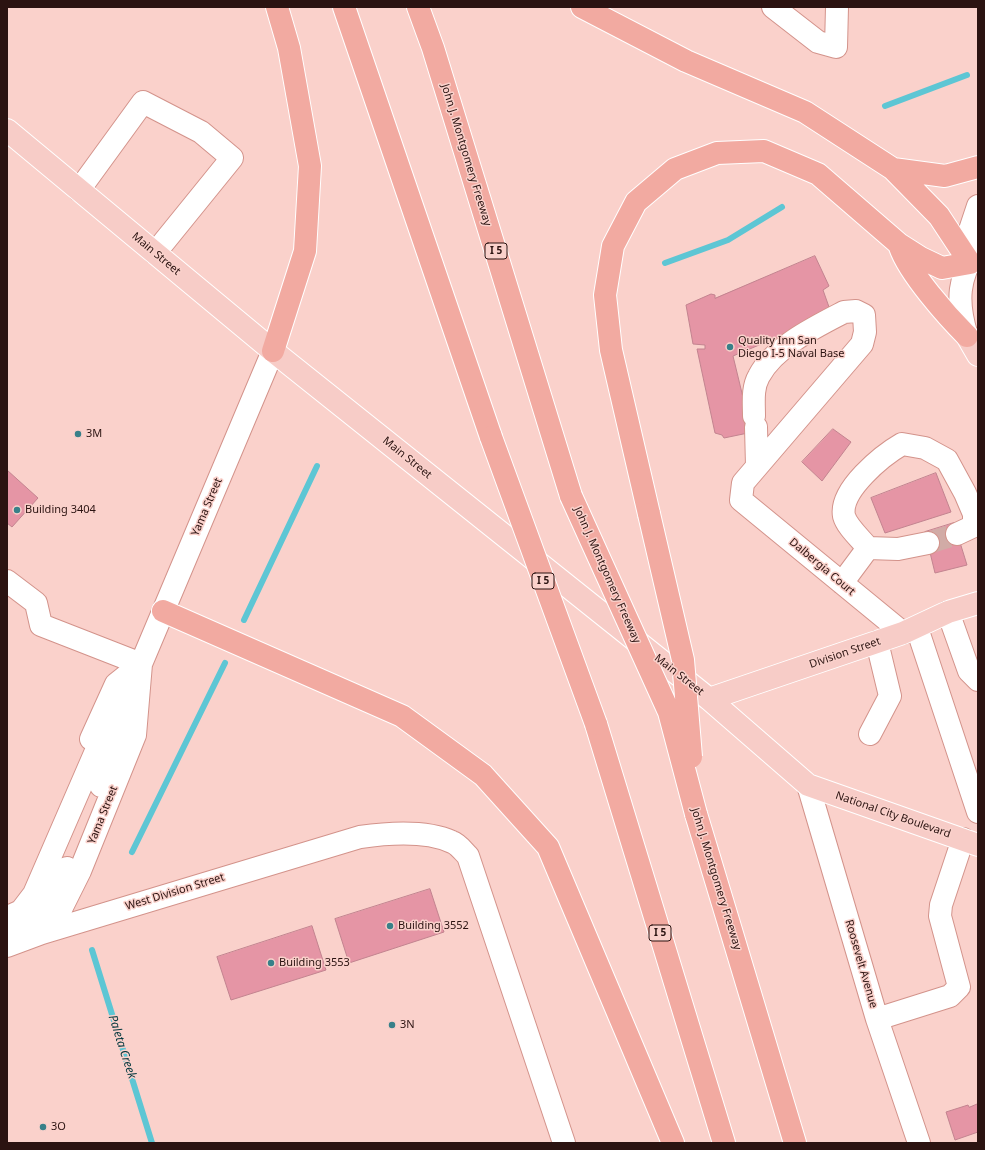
<!DOCTYPE html>
<style>
body{margin:0}
#map{position:relative;width:985px;height:1150px;overflow:hidden;background:#fad1cb;font-family:"Noto Sans",sans-serif}
canvas{display:block}
.frame{position:absolute;inset:0;border:8px solid #2b1311;pointer-events:none}
</style>
<div id="map">
<canvas width="985" height="1150"></canvas>
<div class="frame"></div>
</div>
<script>
const ctx = document.querySelector('canvas').getContext('2d');
ctx.lineJoin = 'round';
function strokePath(path, color, width, dash) { ctx.strokeStyle = color; ctx.lineWidth = width; ctx.lineCap = dash ? 'butt' : 'round'; ctx.setLineDash(dash || []); ctx.stroke(path); }
function fillPath(path, color) { ctx.fillStyle = color; ctx.fill(path, 'evenodd'); }
function write(font, color, halo, rows, align = 'center') {
  ctx.font = font + ' "Noto Sans",sans-serif'; ctx.lineWidth = 3; ctx.setLineDash([]); ctx.textBaseline = 'middle'; ctx.strokeStyle = halo; ctx.fillStyle = color; for (const [text, x, y, turn = 0] of rows) {
    ctx.save(); ctx.translate(x, y); ctx.rotate((+turn || 0) * Math.PI / 180); ctx.textAlign = isNaN(turn) ? turn : align; if (halo) ctx.strokeText(text, 0, 0); ctx.fillText(text, 0, 0); ctx.restore();
  }
}
strokePath(new Path2D(`
 M885,106l82,-31
 M665,263l63,-23 54,-33
 M244,620l73,-154
 M132,852l93,-189
 M92,950l60,193`), '#5dc6d4', 6);
const building = new Path2D(`
 M815,256l14,30 -6,4 6,17 -5,4 4,5 -95,40 15,62 -4,1 4,14 -24,5 -2,-3 -7,-2 -18,-84h8v-4l-12,-1 -7,-39 25,-11 4,1v3z
 M833,429l18,13 -29,39 -20,-19z
 M7,470l31,28 -26,29 -5,-4z
 M936,473l15,39 -66,21 -14,-35z
 M954,523l13,42 -32,8 -10,-41z
 M430,889l14,43 -95,31 -14,-44z
 M312,926l14,44 -95,30 -14,-43z
 M978,1104v28l-23,8 -9,-28 22,-7 1,2z`);
fillPath(building, '#e595a5');
strokePath(building, '#c2838f', 1);
strokePath(new Path2D(`
 M928,543l29,-9`), '#d1aba6', 22, [22, 11]);
const minor = new Path2D(`
 M773,7l45,35 18,5 1,-40
 M79,190l64,-88 58,30 31,26 -77,95
 M977,246l-8,-13 9,-27
 M967,336c-11,-35 -9,-58 11,-90
 M754,416c0,-13 -2,-28 5,-40 15,-29 56,-49 85,-64l12,-1 8,4 1,17 -3,12 -119,139 -2,17 162,133
 M756,427l1,39
 M868,548c-7,-9 -21,-21 -24,-32 -5,-26 39,-61 58,-72l23,4 22,12 18,33 9,21v12l-17,8
 M7,581l29,22 5,22 100,39
 M842,583l26,-35 30,1 30,-6
 M948,612l21,59 9,9
 M917,628l61,184
 M870,734l20,-38 -13,-54
 M91,739l25,-55 25,-20
 M808,785l69,234 42,124
 M101,786l13,-45 17,-43
 M10,916l11,-5 13,-17 72,-166
 M7,929c30,-6 47,-37 60,-61
 M42,933l19,-24 19,-38 55,-136 6,-71 132,-313
 M7,946l35,-13 318,-96c28,-4 66,-7 92,5 6,2 11,9 16,14l96,287
 M877,1019l73,-23 9,-9 -19,-71 1,-11 22,-66`);
const major = new Path2D(`
 M7,130l266,221 436,348 99,86 170,60
 M967,336l11,19
 M709,699l194,-66 45,-21 30,-9`);
const highway = new Path2D(`
 M344,7l147,430
 M418,7l15,41 138,448
 M582,7l104,54 119,51 88,57 46,47 31,47 -28,5 -21,-10 -22,-14 -81,-70 -54,-23 -47,2 -42,16 -39,33 -23,44 -8,49 6,55 38,164
 M893,169l52,7 33,-9
 M900,247c9,26 47,69 67,89
 M273,351l32,-100 5,-85 -21,-118 -12,-41
 M163,611l239,105 81,59 65,72 125,296
 M596,724l128,419
 M696,814l99,329`);
strokePath(minor, '#d3938b', 24);
strokePath(major, '#fff', 24);
strokePath(highway, '#fff', 24);
strokePath(minor, '#fff', 22);
strokePath(major, '#f7ccc7', 22);
strokePath(highway, '#f2aaa1', 22);
const highwayBridge = new Path2D(`
 M491,437l105,287
 M571,496l98,216 27,102
 M649,514l34,146 8,97`);
strokePath(highwayBridge, '#fff', 24, []);
strokePath(highwayBridge, '#f2aaa1', 22);
for (const [x, y, r, color] of [
 [730,347,4,"#388089"],
 [78,434,4,"#388089"],
 [17,510,4,"#388089"],
 [390,926,4,"#388089"],
 [271,963,4,"#388089"],
 [392,1025,4,"#388089"],
 [43,1127,4,"#388089"]
]) { const dot = new Path2D(); dot.arc(x, y, r, 0, 2 * Math.PI); ctx.fillStyle = color; ctx.fill(dot); strokePath(dot, '#fad1cb', 1.5); }
for (const [x, y, w] of [
 [496,251,22],
 [543,581,22],
 [660,933,22]
]) { const box = new Path2D(); box.roundRect(x - w / 2, y - 8, w, 16, 3); ctx.fillStyle = '#fad1cb'; ctx.fill(box); strokePath(box, '#2b1311', 1); }
write('bold 10px', '#2b1311', null, [
 ["I 5",496,251],
 ["I 5",543,581],
 ["I 5",660,933]
]);
write('11px', '#2b1311', '#fad1cb', [
 ["John J. Montgomery Freeway",466,155,73],
 ["Main Street",156,254,40],
 ["Main Street",407,458,39],
 ["Yama Street",207,507,-67],
 ["Dalbergia Court",822,567,40],
 ["John J. Montgomery Freeway",607,575,66],
 ["Division Street",845,653,-19],
 ["Main Street",679,675,38],
 ["Yama Street",103,815,-68],
 ["National City Boulevard",893,815,19],
 ["John J. Montgomery Freeway",716,879,73],
 ["West Division Street",175,892,-17],
 ["Roosevelt Avenue",861,964,74]
]);
write('11px', '#2b1311', '#fad1cb', [
 ["Quality Inn San",738,341],
 ["Diego I-5 Naval Base",738,354],
 ["3M",86,434],
 ["Building 3404",25,510],
 ["Building 3552",398,926],
 ["Building 3553",279,963],
 ["3N",400,1025],
 ["3O",51,1127]
], 'left');
write('italic 12px', '#04383e', '#fad1cb', [
 ["Paleta Creek",122,1047,72]
]);
</script>
